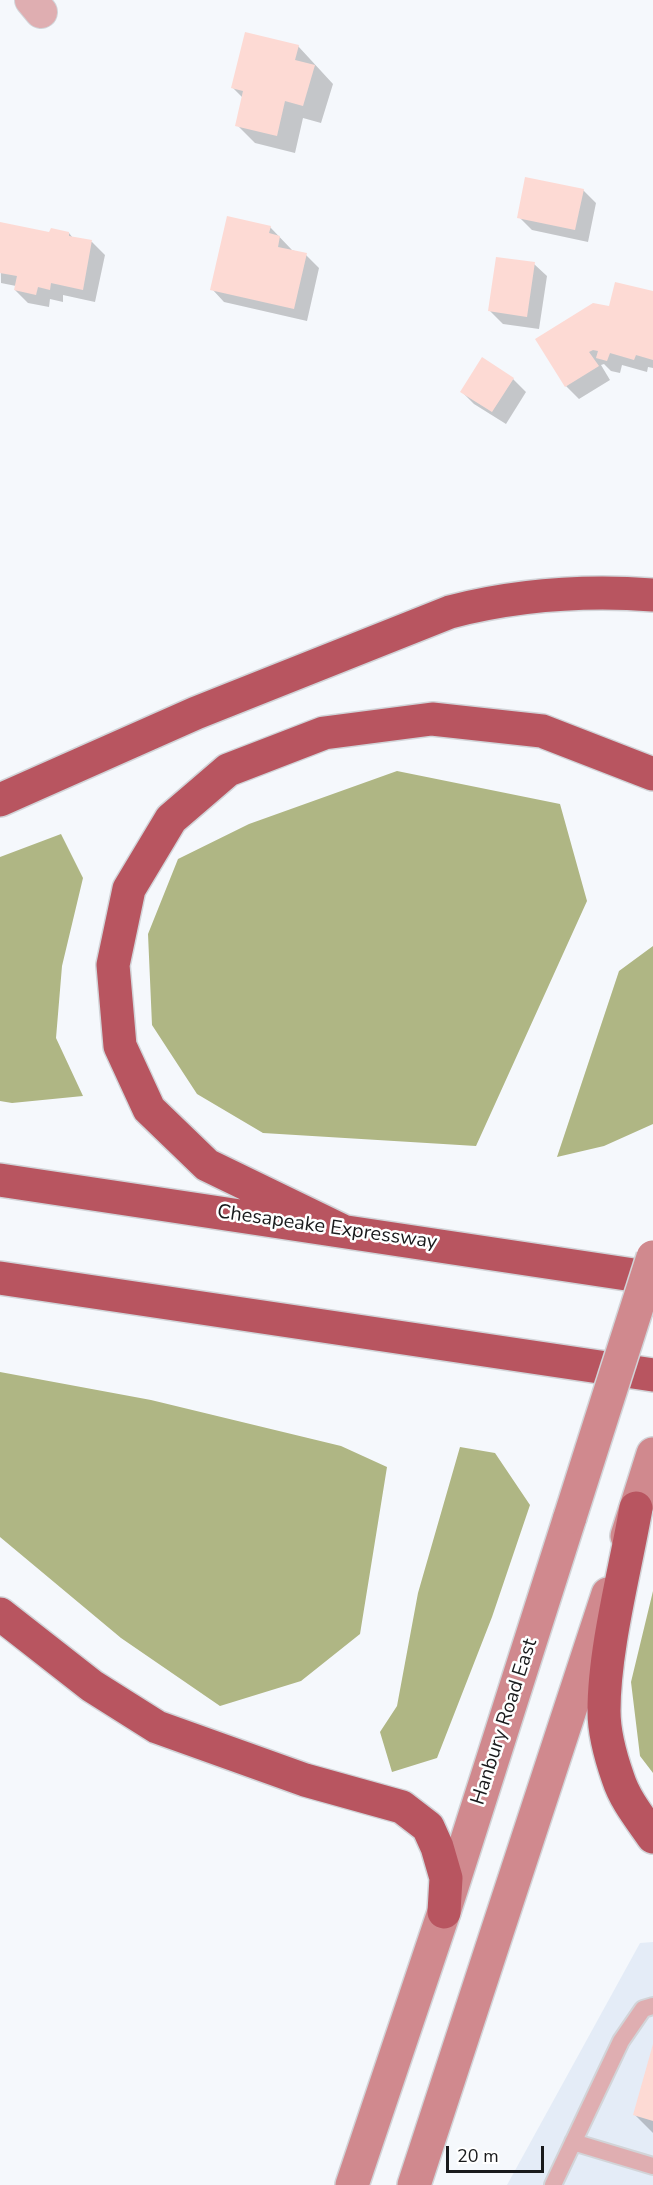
<!DOCTYPE html>
<style>
body{margin:0}
#map{position:relative;width:653px;height:2185px;overflow:hidden;background:#f5f8fc;font-family:"Nunito Sans",sans-serif}
canvas{display:block}
.scale{position:absolute;left:446px;top:2146px;width:98px;height:27px;box-sizing:border-box;border:3px solid #191a1c;border-top:0;padding-left:8px;font-size:18px;line-height:21px;white-space:nowrap;color:#191a1c;-webkit-text-stroke:4px #fff;paint-order:stroke}
</style>
<div id="map">
<canvas width="653" height="2185"></canvas>
<div class="scale">20 m</div>
</div>
<script>
const ctx = document.querySelector('canvas').getContext('2d');
ctx.lineJoin = 'round';
function fillPath(path, color) { ctx.fillStyle = color; ctx.fill(path, 'evenodd'); }
function strokePath(path, color, width, dash) { ctx.strokeStyle = color; ctx.lineWidth = width; ctx.lineCap = dash ? 'butt' : 'round'; ctx.setLineDash(dash || []); ctx.stroke(path); }
function write(font, color, halo, rows, align = 'center') {
  ctx.font = font + ' "Nunito Sans",sans-serif'; ctx.lineWidth = 5; ctx.setLineDash([]); ctx.textBaseline = 'middle'; ctx.strokeStyle = halo; ctx.fillStyle = color; for (const [text, x, y, turn = 0] of rows) {
    ctx.save(); ctx.translate(x, y); ctx.rotate((+turn || 0) * Math.PI / 180); ctx.textAlign = isNaN(turn) ? turn : align; if (halo) ctx.strokeText(text, 0, 0); ctx.fillText(text, 0, 0); ctx.restore();
  }
}
fillPath(new Path2D(`
 M653,1942v243h-146l133,-242z`), '#e4ecf7');
fillPath(new Path2D(`
 M397,771l163,33 27,97 -111,245 -213,-13 -66,-39 -45,-69 -4,-91 30,-75 71,-35z
 M61,834l22,44 -21,88 -6,72 27,58 -71,7 -12,-2v-244z
 M653,946v178l-49,22 -47,11 62,-186z
 M0,1372l151,28 190,46 46,21 -27,167 -59,47 -81,25 -99,-68 -121,-101z
 M460,1447l35,6 35,52 -38,112 -55,141 -45,14 -12,-40 17,-26 21,-113z
 M653,1591v182l-13,-17 -9,-74z`), '#afb684');
fillPath(new Path2D(`
 M298,46l35,38 -12,39 -18,-5 -8,35 -40,-10 -18,-18 6,-27 -10,-10z
 M583,190l13,13 -8,39 -56,-12 -13,-13z
 M0,224l50,10 19,-1 4,5 19,4 13,13 -10,47 -32,-7v7l-13,-3 -1,8 -21,-4 -13,-13 1,-4 -15,-3z
 M270,227l22,23 14,5 13,13 -12,53 -83,-19 -12,-13z
 M534,264l13,12 -8,53 -36,-5 -13,-13z
 M653,293v75l-5,-1 -1,5 -25,-7 -2,8 -9,-2 -7,-7 -3,1 9,15 -31,19 -13,-13 44,-78z
 M513,379l13,13 -20,32 -32,-20 -12,-12z
 M653,2047v86l-18,-18z`), '#0003');
fillPath(new Path2D(`
 M245,32l54,13 -4,15 20,5 -12,41 -18,-5 -8,35 -42,-10 8,-35 -12,-3z
 M525,177l59,12 -9,41 -58,-12z
 M227,216l44,10 -2,7 11,3 -2,11 29,6 -13,56 -84,-19z
 M0,222l49,10 2,-4 18,4v4l23,4 -9,50 -32,-7 -1,7 -12,-3 -2,8 -22,-5 3,-14 -17,-3z
 M496,257l39,5 -8,55 -39,-6z
 M615,282l38,9v69l-17,-5 -2,5 -24,-7 -3,8 -11,-3 2,-7 -5,-1 -4,2 10,14 -34,21 -30,-48 58,-36 16,3z
 M482,357l32,21 -22,34 -32,-20z
 M653,2044v77l-20,-6z`), '#fddad4');
const lane = new Path2D(`
 M573,2142l80,24
 M553,2185l68,-144 22,-32 10,-3`);
const street = new Path2D(`
 M31,0l10,12`);
const secondary = new Path2D(`
 M627,1536l26,-82
 M352,2185l92,-273 126,-395
 M414,2185l194,-591`);
const highway = new Path2D(`
 M0,800l196,-87 254,-101c66,-17 135,-22 203,-17
 M0,1180l653,98
 M341,1230l-134,-65 -58,-56 -29,-63 -7,-81 16,-76 42,-70 57,-49 96,-37 108,-14 110,12 111,43
 M0,1278l653,97
 M636,1508c-11,63 -32,141 -32,203 0,22 7,47 14,67 7,22 22,40 35,59
 M0,1614l92,72 65,41 148,53 97,27 26,20 9,20 9,31 -2,34`);
strokePath(lane, '#d2d4d8', 20);
strokePath(street, '#d2d4d8', 34);
strokePath(secondary, '#d2d4d8', 36);
strokePath(highway, '#d2d4d8', 36);
strokePath(lane, '#dfaeb1', 16);
strokePath(street, '#dfaeb1', 32);
strokePath(secondary, '#d0898e', 33);
strokePath(highway, '#b85560', 33);
const secondaryBridge = new Path2D(`
 M570,1517l83,-260`);
strokePath(secondaryBridge, '#d2d4d8', 36, []);
strokePath(secondaryBridge, '#d0898e', 33);
write('20px', '#191a1c', '#fff', [
 ["Chesapeake Expressway",327,1228,8],
 ["Hanbury Road East",505,1722,-72]
]);
</script>
